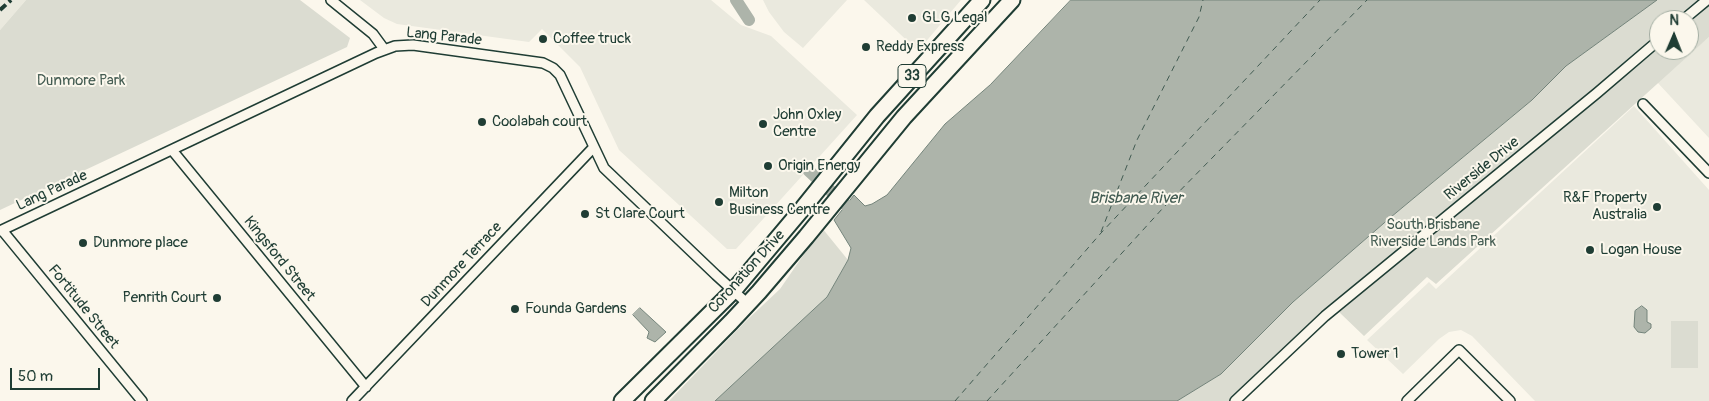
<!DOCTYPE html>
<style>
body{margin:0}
#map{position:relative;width:1709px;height:401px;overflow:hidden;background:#fbf7ec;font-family:Pangolin,sans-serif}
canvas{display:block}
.north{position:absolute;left:1649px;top:10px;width:50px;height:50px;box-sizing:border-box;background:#fbf7ec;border:1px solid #a3ada2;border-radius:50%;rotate:1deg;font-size:14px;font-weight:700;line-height:20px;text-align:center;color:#1f3d34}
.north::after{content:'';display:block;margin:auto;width:18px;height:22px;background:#1f3d34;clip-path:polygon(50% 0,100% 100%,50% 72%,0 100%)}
.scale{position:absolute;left:10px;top:368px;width:90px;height:22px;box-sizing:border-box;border:2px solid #1f3d34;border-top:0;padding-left:6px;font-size:15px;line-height:18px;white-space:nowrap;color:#1f3d34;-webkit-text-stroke:4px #fbf7ec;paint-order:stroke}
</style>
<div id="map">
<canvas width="1709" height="401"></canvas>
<div class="north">N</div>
<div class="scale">50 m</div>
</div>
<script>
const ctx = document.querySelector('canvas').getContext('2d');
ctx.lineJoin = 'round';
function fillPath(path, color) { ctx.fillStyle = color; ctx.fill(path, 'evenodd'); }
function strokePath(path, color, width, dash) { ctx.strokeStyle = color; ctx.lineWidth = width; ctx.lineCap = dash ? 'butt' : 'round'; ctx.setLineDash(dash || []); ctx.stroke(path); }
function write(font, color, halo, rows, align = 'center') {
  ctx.font = font + ' Pangolin,sans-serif'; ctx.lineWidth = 4; ctx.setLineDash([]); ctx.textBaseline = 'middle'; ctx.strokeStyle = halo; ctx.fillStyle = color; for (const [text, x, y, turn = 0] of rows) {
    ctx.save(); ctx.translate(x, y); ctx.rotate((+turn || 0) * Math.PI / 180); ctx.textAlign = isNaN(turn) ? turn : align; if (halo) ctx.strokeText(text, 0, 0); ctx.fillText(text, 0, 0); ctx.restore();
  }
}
fillPath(new Path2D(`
 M0,0h26l-26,30z
 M360,0h351l30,25 30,11 86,79 -121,134h-9l-108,-99 -39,-83 -38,-38 -13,13 -132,-18 -13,-6z
 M763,0h84l-44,48 -19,-16 -15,-20z
 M864,0h97l-43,51z
 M1709,37v101l-52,-56z
 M1634,106l75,84v211h-174l-63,-65 -11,-6 -12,2 -10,7 -36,35 -36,-34 62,-58 7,7z`), '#eae9de');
fillPath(new Path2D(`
 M26,0h274l50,38 -3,9 -347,163v-180z
 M1657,0h52v37l-273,247 -9,-7 -63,59 -25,-24 -99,89h-63l44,-27 72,-72 98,-85 141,-117 34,-34zM1659,20h30v30h-30z
 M822,228l26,32 -21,37 -112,104h-46l77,-80 34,-32z
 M1671,321h27v47h-27z`), '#dbdcd1');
const water = new Path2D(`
 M1071,0h586l-91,66 -34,34 -141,117 -98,85 -72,72 -44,27h-462l112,-104 21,-37 3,-12 -17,-28 20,-25 11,11 7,-2 15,-9 58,-71 45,-39z
 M1642,306l5,4v12l4,2v4l-6,5 -7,-1 -4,-5 1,-16z
 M640,308l26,24 -11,10 -8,-4 2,-6 -16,-17z`);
fillPath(water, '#adb4aa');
strokePath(water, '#74847b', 1);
strokePath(new Path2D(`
 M736,0l13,20
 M809,171l37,34`), '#adb4aa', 12);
strokePath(new Path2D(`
 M1101,232l36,-92 62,-123 4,-17
 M955,401l146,-168 219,-233
 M987,401l176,-193 204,-208`), '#425b52', 1, [6, 5]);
const minor = new Path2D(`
 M331,0l42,34 11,15
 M1683,20l24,-20
 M1643,104l66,69
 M172,150l194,237
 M2,230l140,171
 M0,231l376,-178 19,-7 18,-1 130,18 10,5 7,7 44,93 112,107 32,29
 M352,401l241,-253
 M1235,401l90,-85 272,-223 62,-53
 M1407,401l52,-51 51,51`);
const trunk = new Path2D(`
 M622,401l112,-111 69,-82 74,-92 105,-116
 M653,401l78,-79 28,-30 47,-55 98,-120 108,-117`);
strokePath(minor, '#1f3d34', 12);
strokePath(trunk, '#1f3d34', 19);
strokePath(minor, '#fbf7ec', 9);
strokePath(trunk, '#fbf7ec', 15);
strokePath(new Path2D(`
 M0,10l11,-10`), '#1f3d34', 4, [8, 4]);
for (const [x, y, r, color] of [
 [912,18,5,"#1f3d34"],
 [543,39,5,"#1f3d34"],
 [866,47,5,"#1f3d34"],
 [482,122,5,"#1f3d34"],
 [763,124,5,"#1f3d34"],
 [768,166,5,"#1f3d34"],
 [719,202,5,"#1f3d34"],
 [1657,207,5,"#1f3d34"],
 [585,214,5,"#1f3d34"],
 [83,243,5,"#1f3d34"],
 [1590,250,5,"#1f3d34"],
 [217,298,5,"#1f3d34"],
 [515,309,5,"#1f3d34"],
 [1341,354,5,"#1f3d34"]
]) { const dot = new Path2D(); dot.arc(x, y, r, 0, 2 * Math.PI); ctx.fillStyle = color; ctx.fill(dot); strokePath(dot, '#fbf7ec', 2); }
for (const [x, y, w] of [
 [912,76,28]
]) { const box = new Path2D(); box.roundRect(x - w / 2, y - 11.5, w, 23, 4); ctx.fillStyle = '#fbf7ec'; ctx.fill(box); strokePath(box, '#1f3d34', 1); }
write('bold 14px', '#1f3d34', null, [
 ["33",912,76]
]);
write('15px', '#1f3d34', '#fbf7ec', [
 ["GLG Legal",922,18],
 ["Coffee truck",553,39],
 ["Reddy Express",876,47],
 ["John Oxley",773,115],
 ["Centre",773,132],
 ["Coolabah court",492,122],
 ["Origin Energy",778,166],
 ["Milton",729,193],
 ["Business Centre",729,210],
 ["R&F Property",1647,198,"right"],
 ["Australia",1647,215,"right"],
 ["St Clare Court",595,214],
 ["Dunmore place",93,243],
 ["Logan House",1600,250],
 ["Penrith Court",207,298,"right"],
 ["Founda Gardens",525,309],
 ["Tower 1",1351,354]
], 'left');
write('15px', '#1f3d34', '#fbf7ec', [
 ["Lang Parade",444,37,6],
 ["Riverside Drive",1482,169,-39],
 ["Lang Parade",52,191,-25],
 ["Kingsford Street",279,259,51],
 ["Dunmore Terrace",462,265,-47],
 ["Coronation Drive",747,272,-48],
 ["Fortitude Street",83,307,51]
]);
write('15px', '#455d53', '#fbf7ec', [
 ["Dunmore Park",81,81],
 ["South Brisbane",1433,225],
 ["Riverside Lands Park",1433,242]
]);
write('italic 16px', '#425b52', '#fbf7ec', [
 ["Brisbane River",1136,199]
]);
</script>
